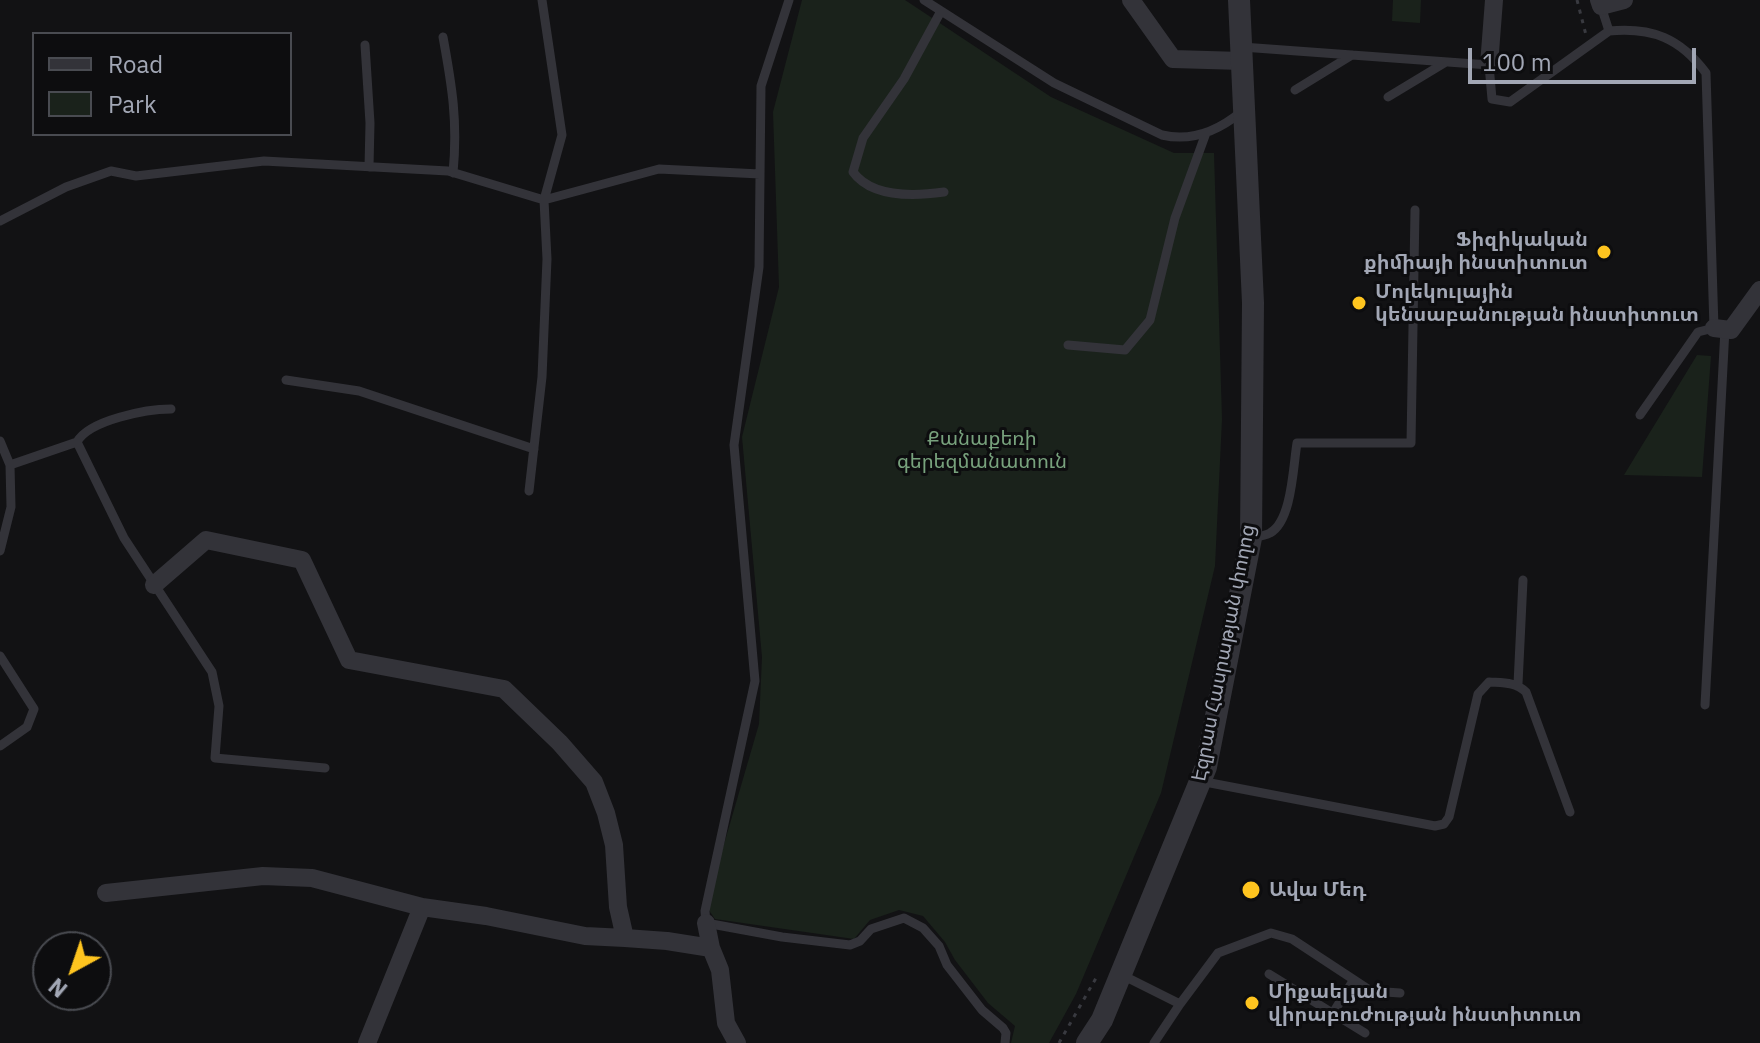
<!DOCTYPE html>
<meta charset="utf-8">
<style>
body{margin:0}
#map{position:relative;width:1760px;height:1043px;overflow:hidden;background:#121214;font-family:"IBM Plex Sans",sans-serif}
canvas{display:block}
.legend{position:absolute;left:32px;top:32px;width:260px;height:104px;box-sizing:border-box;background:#0d0d0f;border:2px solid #494b51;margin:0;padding:10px 14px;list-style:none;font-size:24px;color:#a2a7b5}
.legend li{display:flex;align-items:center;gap:16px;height:40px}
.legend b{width:40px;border:2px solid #494b51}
.north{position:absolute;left:32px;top:931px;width:80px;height:80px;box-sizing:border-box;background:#0d0d0f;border:2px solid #494b51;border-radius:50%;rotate:220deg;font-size:22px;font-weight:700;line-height:32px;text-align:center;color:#a2a7b5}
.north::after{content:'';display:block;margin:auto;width:28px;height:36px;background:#fec41f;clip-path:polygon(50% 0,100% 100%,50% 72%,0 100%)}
.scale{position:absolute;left:1468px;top:48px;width:228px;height:36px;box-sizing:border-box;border:4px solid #a2a7b5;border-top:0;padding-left:10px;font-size:24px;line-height:28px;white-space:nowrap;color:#a2a7b5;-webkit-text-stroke:6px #0d0d0f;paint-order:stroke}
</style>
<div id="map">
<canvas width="1760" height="1043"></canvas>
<ul class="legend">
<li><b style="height:10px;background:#333339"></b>Road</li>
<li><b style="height:22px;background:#1a221b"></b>Park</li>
</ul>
<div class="north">N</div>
<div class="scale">100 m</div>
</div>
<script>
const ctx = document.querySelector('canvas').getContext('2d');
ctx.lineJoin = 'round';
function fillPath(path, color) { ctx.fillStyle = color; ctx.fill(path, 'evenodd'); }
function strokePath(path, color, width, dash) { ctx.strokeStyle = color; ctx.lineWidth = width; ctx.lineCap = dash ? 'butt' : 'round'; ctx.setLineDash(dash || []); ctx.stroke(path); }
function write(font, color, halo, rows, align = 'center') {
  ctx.font = font + ' "IBM Plex Sans","Noto Sans Armenian",sans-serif'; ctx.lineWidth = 6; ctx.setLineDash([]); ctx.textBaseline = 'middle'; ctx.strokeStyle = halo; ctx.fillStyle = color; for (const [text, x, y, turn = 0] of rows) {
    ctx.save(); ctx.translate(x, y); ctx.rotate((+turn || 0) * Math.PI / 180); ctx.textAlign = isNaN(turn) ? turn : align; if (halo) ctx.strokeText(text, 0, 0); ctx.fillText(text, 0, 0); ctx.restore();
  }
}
fillPath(new Path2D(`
 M802,0h103l146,97 123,56h40l8,266 -7,147 -54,227 -85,201 -27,49h-38l4,-17 -27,-23 -33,-43 -10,-18 -22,-26 -24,-6 -29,10 -16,19 -139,-20 -9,-13 53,-182 3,-67 -20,-220 37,-150 -6,-175z
 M1393,0h28l-1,23 -28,-2z
 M1697,355l14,1 -9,121 -78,-2z`), '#1a221b');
strokePath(new Path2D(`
 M1577,0l9,35
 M1059,1043l37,-65`), '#393a40', 3, [4, 6]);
strokePath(new Path2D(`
 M789,0l-28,86 -2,181 -25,178 21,236 -50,230 1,12 76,14 68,8 10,-4 11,-12 33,-11 19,10 16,18 8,19 35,45 21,18 3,5 -1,10
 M924,0l130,83 108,52c30,7 56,-4 79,-23
 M1601,6l8,25c43,-4 71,7 97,42l8,255 -16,4 -58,83
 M941,11l-37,68 -41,59 -10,34c19,26 63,24 91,20
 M443,37c9,49 15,85 10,136
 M365,45l5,78 -1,44
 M1242,47l247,18 3,34 18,3 99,-71
 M1295,90l57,-35
 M1388,97l58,-35
 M0,221l66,-34 45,-16 25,5 128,-15 184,10 96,29 115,-31 101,5
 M1068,345l57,5 25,-30 25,-102 31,-85
 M286,380l73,11 175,58
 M171,409c-24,0 -82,11 -94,33l47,96 88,134 7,34 -4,52 110,10
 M0,441l10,24 67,-23
 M529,491l13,-114 5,-118 -3,-59 18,-65 -20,-135
 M1251,538c6,-1 14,-2 19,-5 22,-12 23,-66 27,-90h114l4,-233
 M0,551l11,-44 -1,-42
 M0,656l34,53 -7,18 -27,19
 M1518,684l5,-104
 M1705,705l20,-376
 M1200,781l235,45 9,-2 5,-7 29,-123 11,-12c15,1 26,0 37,10l44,120
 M1120,974l60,30 -26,39
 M1269,974l96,59
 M1180,1004l38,-51 53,-20 21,6 79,52 29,2
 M1333,1013l20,-32`), '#333339', 9);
strokePath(new Path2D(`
 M1131,0l42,59 69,2
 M1599,0l2,6 23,-6
 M1489,65l5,-65
 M1714,328l17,2 29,-40
 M154,585l52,-45 96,20 47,100 155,29 56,54 34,39 12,31 8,32 4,62 7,31 42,3 44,7
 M106,893l157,-17 49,2 110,29 64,9 99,20 40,2
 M706,923l5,25 9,22 6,53 11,20
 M367,1043l55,-136`), '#333339', 18);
strokePath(new Path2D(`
 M1087,1043l15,-23 104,-253 45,-229 2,-235 -14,-303`), '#333339', 22);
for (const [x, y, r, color] of [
 [1604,252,8,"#fec41f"],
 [1359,303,8,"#fec41f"],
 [1251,890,10,"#fec41f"],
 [1252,1003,8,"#fec41f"]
]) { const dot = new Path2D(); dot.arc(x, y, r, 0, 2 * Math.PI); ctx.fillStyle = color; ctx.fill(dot); strokePath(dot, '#0d0d0f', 3); }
write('bold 20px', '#a2a7b5', '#0d0d0f', [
 ["Ֆիզիկական",1588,240,"right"],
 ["քիմիայի ինստիտուտ",1588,263,"right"],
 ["Մոլեկուլային",1375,292],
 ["կենսաբանության ինստիտուտ",1375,315],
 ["Ավա Մեդ",1269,890],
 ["Միքաելյան",1268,992],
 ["վիրաբուժության ինստիտուտ",1268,1015]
], 'left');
write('20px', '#78a27d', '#0d0d0f', [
 ["Քանաքեռի",982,439],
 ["գերեզմանատուն",982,462]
]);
write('20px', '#a2a7b5', '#0d0d0f', [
 ["Էզրաս Հասրաթյան փողոց",1224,653,-79]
]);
</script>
